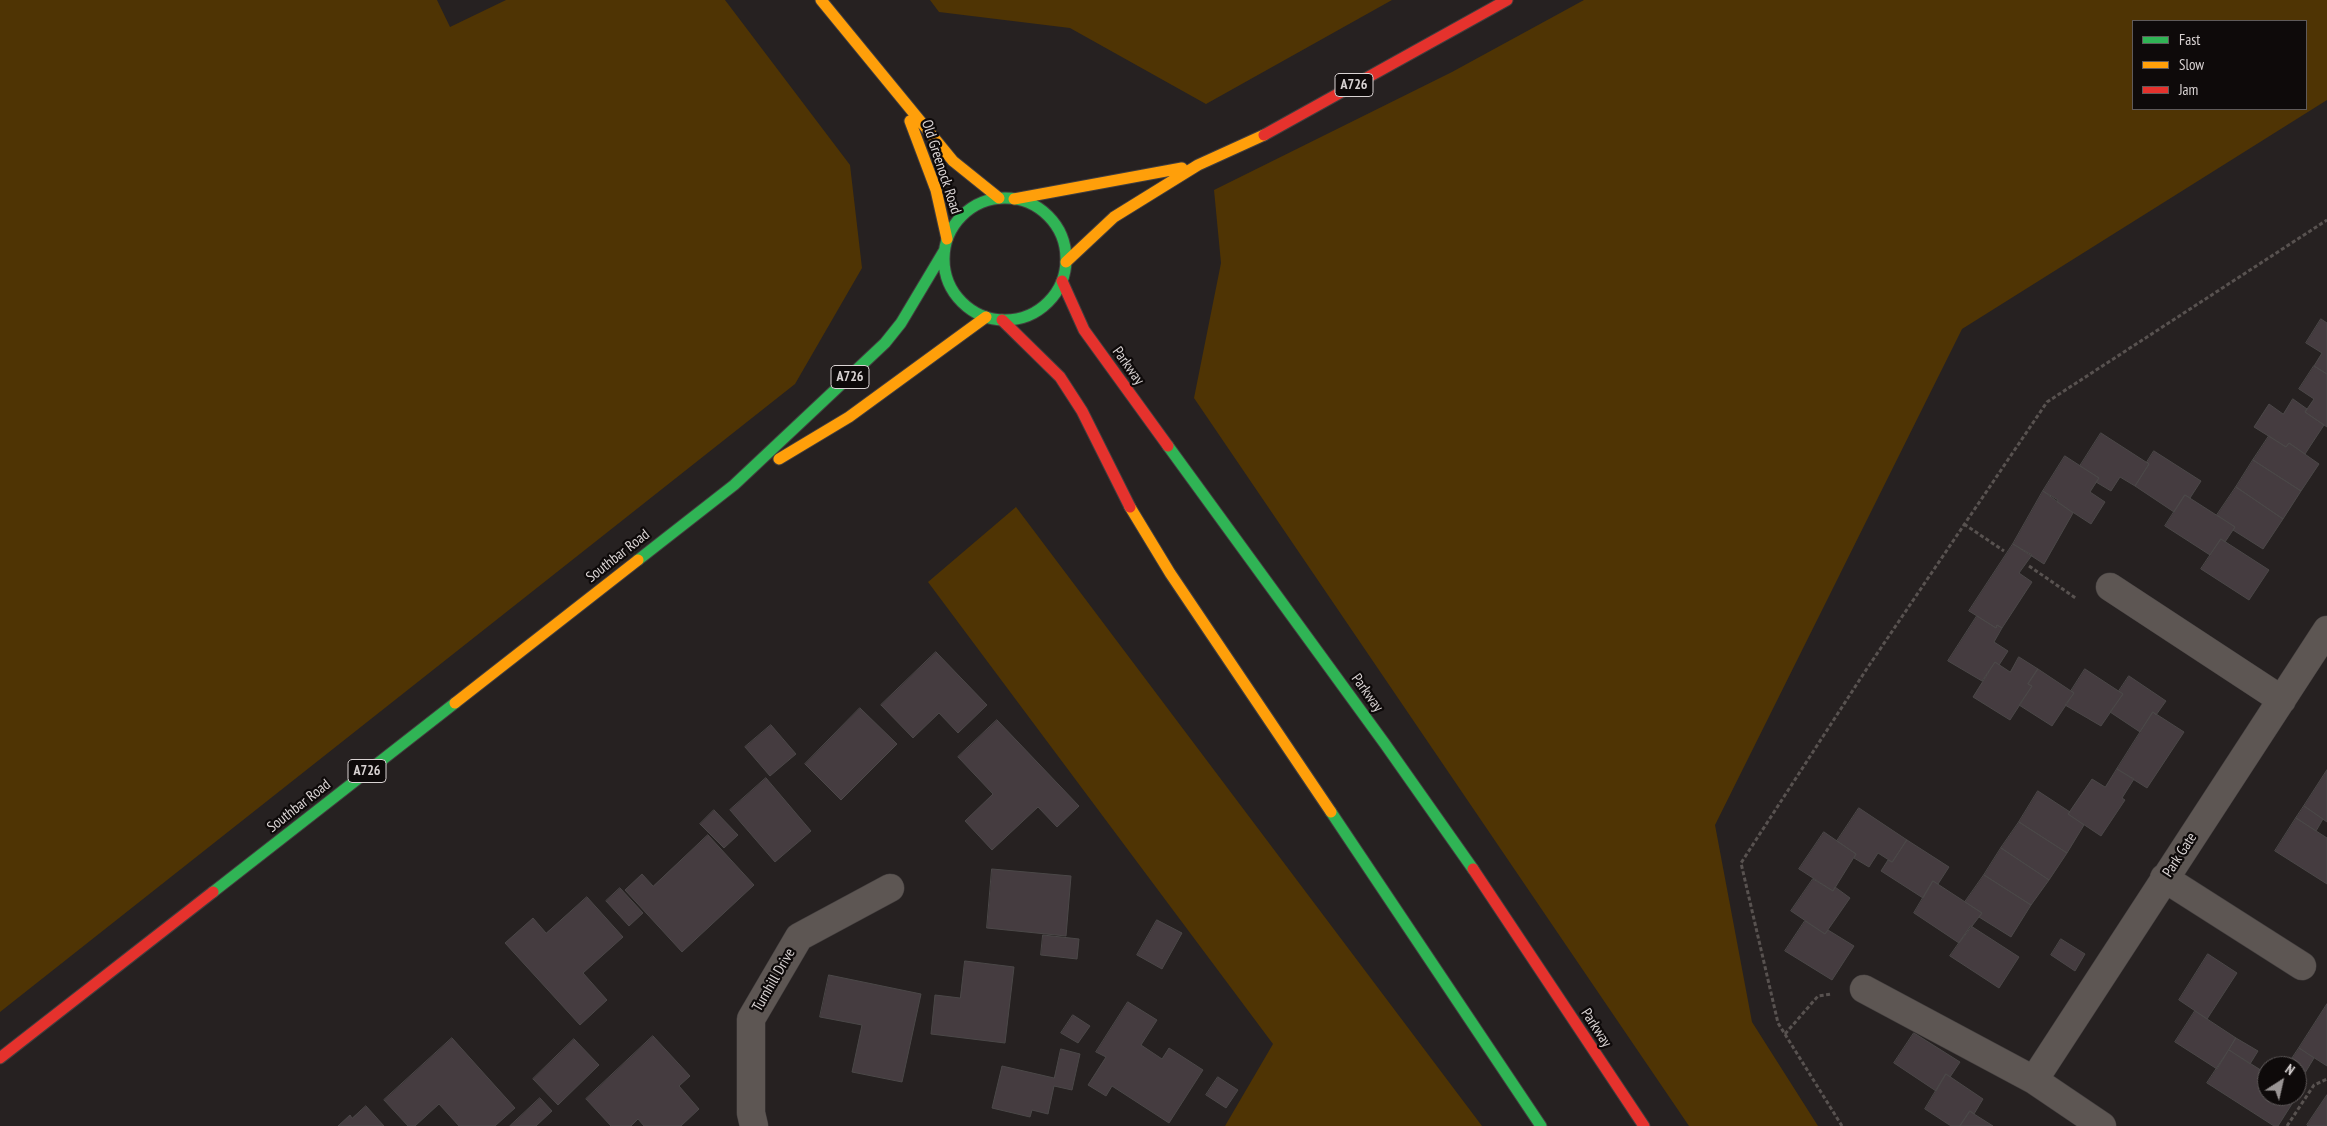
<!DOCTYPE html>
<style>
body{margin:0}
#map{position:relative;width:2327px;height:1126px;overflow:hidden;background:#262121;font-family:"PT Sans Narrow",sans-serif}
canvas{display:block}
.legend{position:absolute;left:2132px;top:20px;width:175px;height:90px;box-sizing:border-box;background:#0e0a0a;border:1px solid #5f5a5a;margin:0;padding:6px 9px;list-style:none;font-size:15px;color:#d9d3d3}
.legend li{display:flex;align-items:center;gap:10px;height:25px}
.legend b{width:25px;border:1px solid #5f5a5a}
.north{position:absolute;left:2257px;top:1056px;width:50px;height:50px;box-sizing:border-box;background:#0e0a0a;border:1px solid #5f5a5a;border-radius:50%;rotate:35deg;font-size:14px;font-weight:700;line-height:20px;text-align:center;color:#d9d3d3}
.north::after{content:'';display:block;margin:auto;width:18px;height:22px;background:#9a9595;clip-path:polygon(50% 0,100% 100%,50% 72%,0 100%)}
</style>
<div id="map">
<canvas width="2327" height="1126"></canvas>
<ul class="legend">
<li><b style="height:6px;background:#30b455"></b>Fast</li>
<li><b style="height:6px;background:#ff9f0a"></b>Slow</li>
<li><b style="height:6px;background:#e5322d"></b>Jam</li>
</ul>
<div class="north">N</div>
</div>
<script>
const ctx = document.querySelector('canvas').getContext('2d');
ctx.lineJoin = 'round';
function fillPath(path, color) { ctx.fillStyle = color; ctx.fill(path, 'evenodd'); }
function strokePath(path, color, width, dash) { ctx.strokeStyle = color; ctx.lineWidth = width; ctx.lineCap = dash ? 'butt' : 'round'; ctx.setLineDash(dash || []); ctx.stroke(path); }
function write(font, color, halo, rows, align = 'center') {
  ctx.font = font + ' "PT Sans Narrow",sans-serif'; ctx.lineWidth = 4.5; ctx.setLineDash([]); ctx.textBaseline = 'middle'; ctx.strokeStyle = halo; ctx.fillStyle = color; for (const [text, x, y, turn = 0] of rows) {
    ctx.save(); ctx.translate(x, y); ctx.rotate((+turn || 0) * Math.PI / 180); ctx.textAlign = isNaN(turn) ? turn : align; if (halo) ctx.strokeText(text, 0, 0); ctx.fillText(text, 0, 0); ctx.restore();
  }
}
fillPath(new Path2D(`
 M0,0h437l13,27 56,-27h219l125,165 12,103 -67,116 -795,628z
 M930,0h462l-186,104 -136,-76 -131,-16z
 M1584,0h743v100l-365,229 -247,496 37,197 66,104h-129l-495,-728 27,-135 -7,-73 238,-118zM2133,21h173v88h-173z
 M1016,507l466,619h-257l48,-82 -345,-462z`), '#4f3404');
const building = new Path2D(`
 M2321,319l6,4v51l-13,-8 8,-13 -16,-10z
 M2314,366l13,8v53l-22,-15 9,-13 -15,-10z
 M2293,399l14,10 -2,3 19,13 -19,29 -16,-11 -3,4 -32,-20 15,-23 14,10z
 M2101,433l48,31 -14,22 -15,-9 -9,14 -15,-9 3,-4 -19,-12z
 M2269,436l17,11 3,-4 30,21 -18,27 -48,-31z
 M2154,451l47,30 -11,17 -5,-3 -11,17 -39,-26 14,-22 -2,-2z
 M2065,456l34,22 -9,14 15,10 -14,22 -34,-22 1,-2 -15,-9z
 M2253,460l48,31 -18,28 -47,-32z
 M2236,487l47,32 -20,30 -30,-19 2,-3 -18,-12z
 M2043,491l30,22 -29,51 -31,-20z
 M2185,495l50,32 -10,15 -4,-3 -11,16 -45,-29z
 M2221,539l48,31 -20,30 -48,-31z
 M2013,544l19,11 -13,18 13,9 -30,46 -5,-3 -1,3 -27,-17z
 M1977,616l19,12 1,-3 5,3 -8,14 14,9 -9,14 -4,-3 -13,19 -34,-20z
 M936,652l51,53 -29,28 -19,-20 -26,25 -32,-33z
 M2019,657l19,12 -10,15 4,2 -22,34 -37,-23 22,-35 15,10z
 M2038,669l36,24 -22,33 -33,-21 13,-19 -4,-2z
 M2085,669l38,25 -22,32 -36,-21 9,-12 -3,-2z
 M2129,676l37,25 -10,14 -3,-3 -13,20 -30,-20 13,-18 -4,-3z
 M860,708l37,36 -56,56 -36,-36z
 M2153,712l31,20 -37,56 -30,-19z
 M997,720l82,86 -22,21 -19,-20 -46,43 -27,-29 28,-27 -35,-37z
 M771,725l25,29 -26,22 -25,-29z
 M2117,769l17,10 -12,19 3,2 -24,36 -33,-22 24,-35 13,8z
 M2327,770v52l-23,-16z
 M766,778l45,53 -36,31 -45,-52z
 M2038,791l32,21 -2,2 16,11 -17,28 -48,-31z
 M2304,806l19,13 -7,12 -20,-13z
 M1859,808l48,32 -15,22 -14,-9 -9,14 -15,-9 2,-4 -19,-13z
 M714,810l24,25 -14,13 -24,-24z
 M2296,818l31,20v46l-52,-33z
 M2019,822l48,31 -18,27 -48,-32z
 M1824,832l32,22 -23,37 -34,-22z
 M708,835l46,50 -72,67 -57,-62 17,-16 11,12z
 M1907,840l42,27 -11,17 -5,-3 -10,17 -42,-27 7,-11 4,2z
 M2001,848l48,32 -18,25 -47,-30z
 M992,869l79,7 -5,60 -79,-8z
 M1984,875l47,30 -20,32 -32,-20 3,-4 -17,-11z
 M1813,879l20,12 2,-4 15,11 -25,36 -34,-23z
 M1933,881l49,32 -23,30 -45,-30z
 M620,888l23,25 -14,13 -23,-25z
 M587,897l36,40 -40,36 24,27 -27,25 -75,-82 28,-25 13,15z
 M1157,920l25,13 -20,36 -25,-14z
 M1805,921l20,13 3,-4 26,16 -22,34 -47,-29z
 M1971,926l48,31 -20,31 -49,-32z
 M1043,935l36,4 -2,20 -36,-4z
 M2061,939l24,15 -10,17 -24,-16z
 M2208,954l29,19 -30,46 -28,-19z
 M965,961l49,6 -9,76 -74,-9 4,-39 25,3z
 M829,975l92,19 -19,88 -50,-10 10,-47 -42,-8z
 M1128,1002l29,18 -16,25 21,14 7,-11 34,22 -34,53 -57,-37 -6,10 -18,-11 18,-28 -10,-5z
 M2327,1004v62l-28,-18z
 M2195,1011l41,27 -19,31 -42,-27z
 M1073,1015l17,11 -12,17 -17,-10z
 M1914,1033l46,29 -10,15 -4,-3 -10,17 -42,-28z
 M653,1036l37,40 -11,10 20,23 -18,17h-37l-6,-7 -7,7h-20l-25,-27z
 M452,1038l63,70 -20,18h-36l-20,-22 -24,22h-7l-24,-26z
 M2236,1038l22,13 -8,13 -21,-14z
 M574,1039l25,26 -41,40 -25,-26z
 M2299,1048l15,10 -12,20 -5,-3v-9h-10z
 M1061,1049l19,5 -8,36 -18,-4 -6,28 -16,-4 -2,7 -38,-9 10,-42 52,12z
 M2229,1050l38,24v22h30l-19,30h-4l-67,-43z
 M1946,1074l37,25 -9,15 -4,-3 -10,15h-9l-26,-17z
 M2297,1075l9,6 -8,13 -1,-1z
 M1218,1077l20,13 -12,18 -20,-13z
 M2327,1095v31h-19l-1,-1z
 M540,1098l12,13 -16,15h-26z
 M366,1106l18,20h-46l12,-11 2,3z
 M1970,1111l4,3 19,12h-33z`);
fillPath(building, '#453c40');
strokePath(building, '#4b4848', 1);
const street = new Path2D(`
 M2110,587l172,113
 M2164,878l138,88
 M1864,989l170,91 68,46
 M2034,1080l293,-450
 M754,1126l-3,-13v-94l48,-82 91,-49`);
const fast = new Path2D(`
 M944 259a61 61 0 1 1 122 0a61 61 0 1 1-122 0Z
 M1168,446l217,298 88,125
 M638,560l96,-75 151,-142 16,-20 43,-72
 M1331,812l210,314
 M213,892l242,-189`);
const slow = new Path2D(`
 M821,0l132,161 46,37
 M910,121l26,69 11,49
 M1014,199l168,-31
 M1066,262l48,-45 84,-52 66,-30
 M779,459l70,-42 137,-100
 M1130,507l40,66 161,239
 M455,703l183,-143`);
const jam = new Path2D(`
 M1264,135l243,-135
 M1062,281l22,49 84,116
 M1002,320l58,57 22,34 48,96
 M1473,869l171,257
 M0,1058l213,-166`);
strokePath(street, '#423e3e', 29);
strokePath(fast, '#423e3e', 13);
strokePath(slow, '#423e3e', 13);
strokePath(jam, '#423e3e', 13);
strokePath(new Path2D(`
 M1964,524l40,27
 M2029,566l48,33
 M1785,1034l33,-38 14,-2
 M1842,1126l-64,-103 -37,-160 125,-193 181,-268 280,-182
 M2287,1126l27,-41 13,-6`), '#585250', 3, [4, 2.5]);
strokePath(street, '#5d5653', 28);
strokePath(fast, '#30b455', 11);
strokePath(slow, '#ff9f0a', 11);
strokePath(jam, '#e5322d', 11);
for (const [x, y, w] of [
 [1354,85,38],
 [850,377,38],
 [367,771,38]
]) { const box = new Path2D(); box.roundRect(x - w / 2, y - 11.5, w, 23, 4); ctx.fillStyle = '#0e0a0a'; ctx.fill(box); strokePath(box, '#d9d3d3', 1); }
write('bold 14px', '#d9d3d3', null, [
 ["A726",1354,85],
 ["A726",850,377],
 ["A726",367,771]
]);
write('15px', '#d9d3d3', '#0e0a0a', [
 ["Old Greenock Road",941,167,72],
 ["Parkway",1128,366,54],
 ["Southbar Road",618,556,-38],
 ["Parkway",1367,693,54],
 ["Southbar Road",299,806,-38],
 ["Park Gate",2180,855,-57],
 ["Turnhill Drive",774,980,-60],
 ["Parkway",1596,1028,57]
]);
</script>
